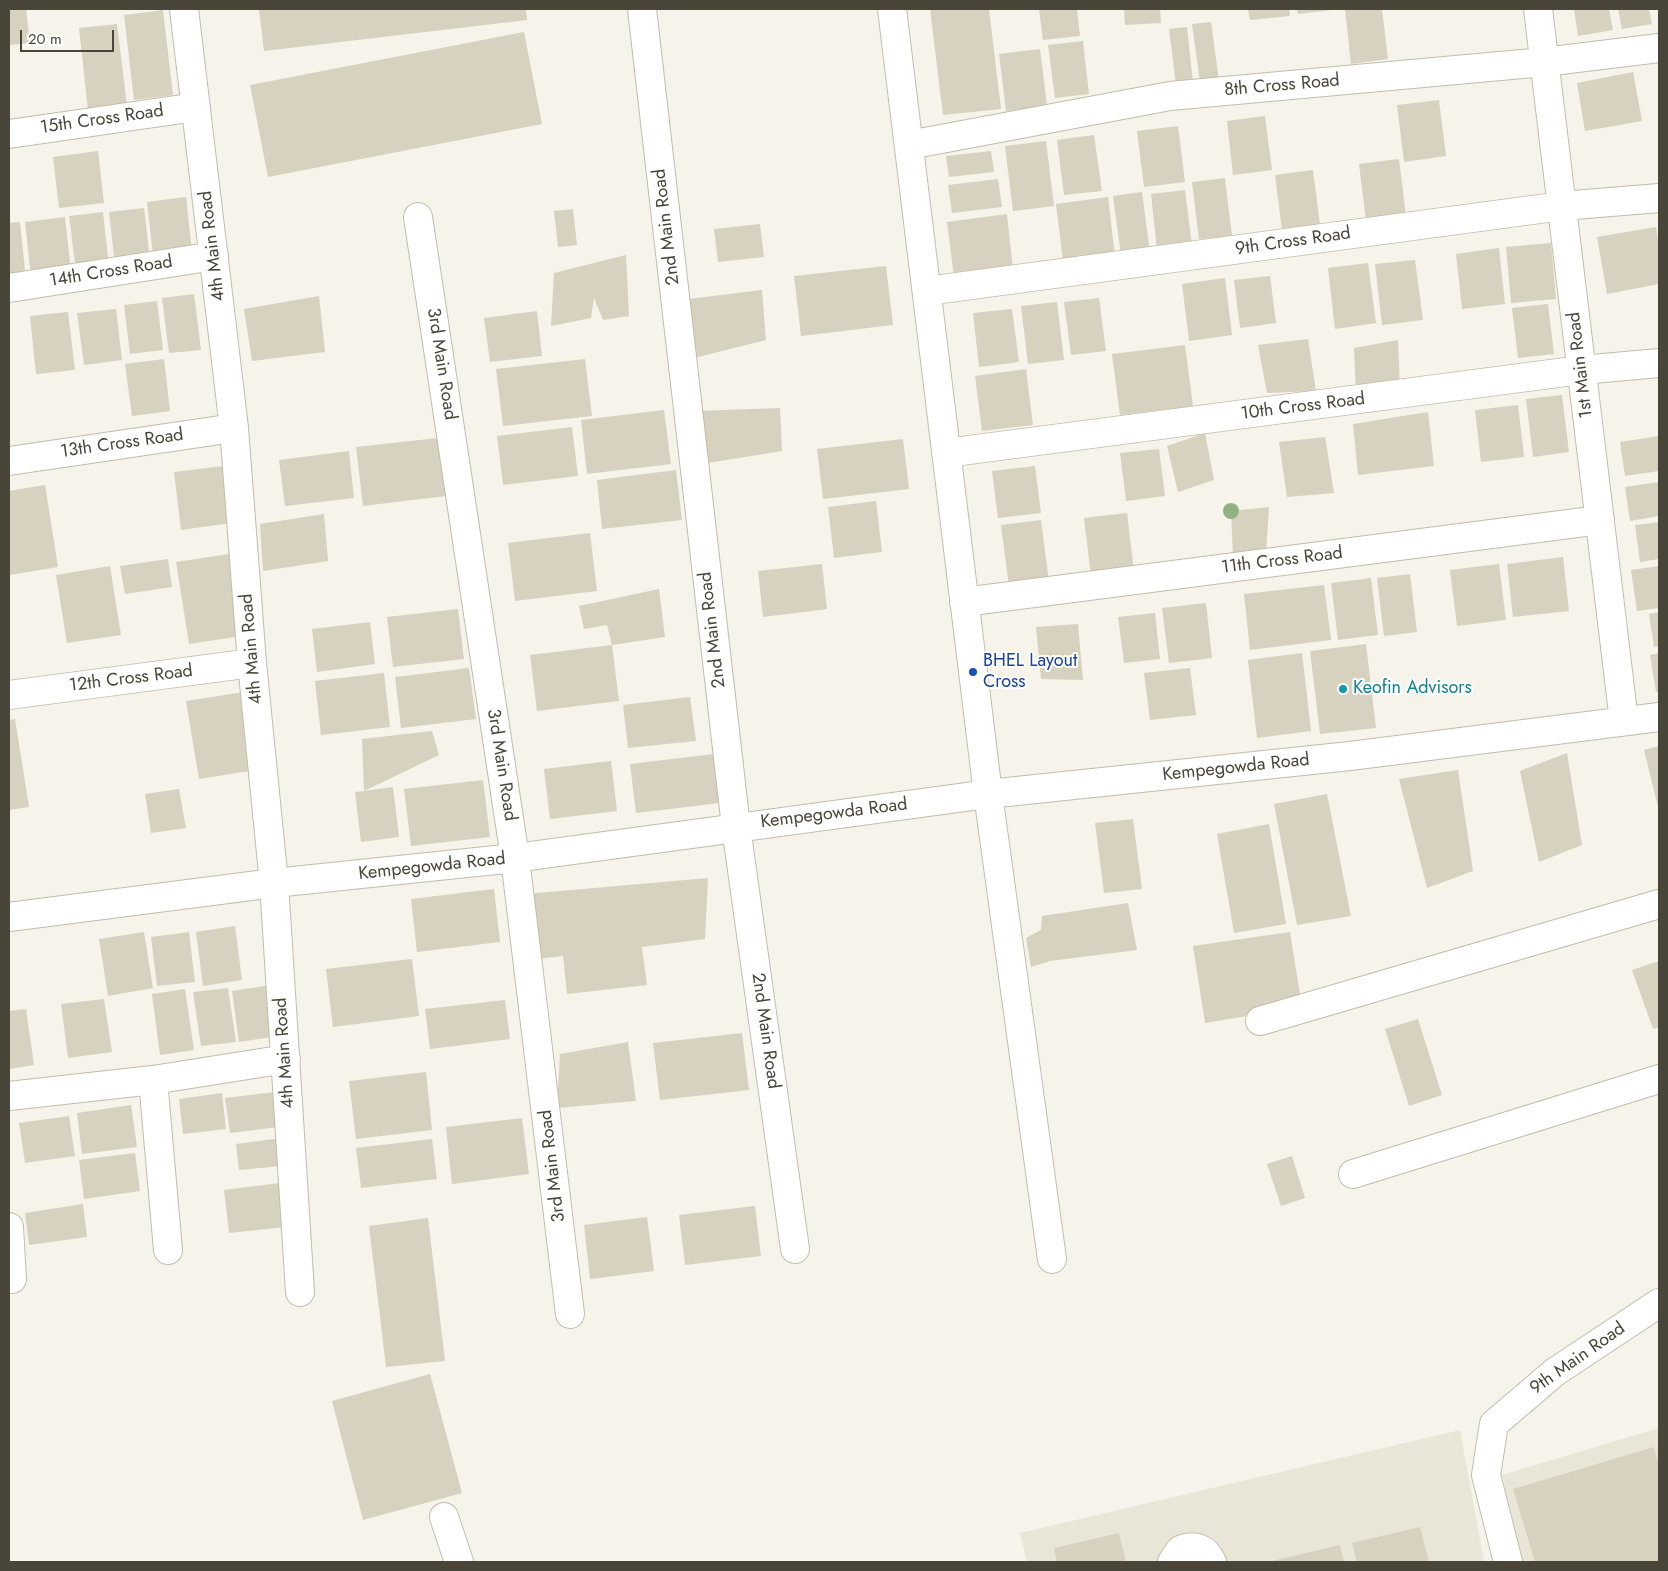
<!DOCTYPE html>
<style>
body{margin:0}
#map{position:relative;width:1668px;height:1571px;overflow:hidden;background:#f5f3ea;font-family:Jost,sans-serif}
canvas{display:block}
.frame{position:absolute;inset:0;border:10px solid #494538;pointer-events:none}
.scale{position:absolute;left:20px;top:30px;width:94px;height:22px;box-sizing:border-box;border:2px solid #494538;border-top:0;padding-left:6px;font-size:15px;line-height:18px;white-space:nowrap;color:#494538;-webkit-text-stroke:4px #fff;paint-order:stroke}
</style>
<div id="map">
<canvas width="1668" height="1571"></canvas>
<div class="frame"></div>
<div class="scale">20 m</div>
</div>
<script>
const ctx = document.querySelector('canvas').getContext('2d');
ctx.lineJoin = 'round';
function fillPath(path, color) { ctx.fillStyle = color; ctx.fill(path, 'evenodd'); }
function strokePath(path, color, width, dash) { ctx.strokeStyle = color; ctx.lineWidth = width; ctx.lineCap = dash ? 'butt' : 'round'; ctx.setLineDash(dash || []); ctx.stroke(path); }
function write(font, color, halo, rows, align = 'center') {
  ctx.font = font + ' Jost,sans-serif'; ctx.lineWidth = 4; ctx.setLineDash([]); ctx.textBaseline = 'middle'; ctx.strokeStyle = halo; ctx.fillStyle = color; for (const [text, x, y, turn = 0] of rows) {
    ctx.save(); ctx.translate(x, y); ctx.rotate((+turn || 0) * Math.PI / 180); ctx.textAlign = isNaN(turn) ? turn : align; if (halo) ctx.strokeText(text, 0, 0); ctx.fillText(text, 0, 0); ctx.restore();
  }
}
fillPath(new Path2D(`
 M1659,1428v134h-136l-21,-87z
 M1460,1430l24,132h-457l-7,-29z`), '#e9e6d8');
fillPath(new Path2D(`
 M9,9h17l4,34 -21,2z
 M259,9h267l1,11 -263,31z
 M930,9h59l12,100 -58,6z
 M1039,9h38l3,27 -37,4z
 M1124,9h36l1,14 -36,2z
 M1248,9h41l1,7 -40,4z
 M1297,9h35v1l-34,4z
 M1345,9h37l6,50 -37,5z
 M1574,9h35l4,21 -35,6z
 M1618,9h31l3,15 -30,5z
 M163,10l10,85 -39,5 -10,-85z
 M1211,22l8,58 -19,2 -8,-58z
 M117,24l10,82 -39,4 -9,-82z
 M1187,27l6,56 -17,2 -7,-56z
 M524,32l18,92 -274,53 -18,-92z
 M1083,41l6,53 -34,4 -7,-53z
 M1040,49l7,57 -41,5 -7,-57z
 M1633,72l9,49 -57,10 -8,-48z
 M1439,100l7,56 -42,6 -7,-57z
 M1265,116l7,54 -39,5 -6,-54z
 M1178,126l7,56 -41,5 -7,-56z
 M1094,135l8,56 -38,4 -7,-55z
 M1046,141l8,65 -41,5 -8,-65z
 M98,151l6,52 -45,5 -6,-51z
 M991,151l3,21 -45,5 -3,-21z
 M1399,159l7,57 -40,5 -7,-57z
 M1313,170l7,55 -38,5 -7,-55z
 M1225,178l7,58 -33,3 -7,-57z
 M998,179l4,28 -50,6 -4,-28z
 M1185,190l7,56 -35,4 -6,-56z
 M1142,192l8,61 -29,3 -8,-60z
 M186,197l6,54 -39,4 -6,-53z
 M1108,197l7,59 -52,6 -7,-58z
 M144,208l6,52 -35,5 -6,-53z
 M573,209l4,36 -19,2 -4,-36z
 M103,212l6,55 -33,4 -7,-55z
 M1007,214l6,56 -59,7 -7,-55z
 M65,217l6,55 -40,5 -6,-55z
 M20,222l6,58 -17,2v-59z
 M760,224l4,33 -46,5 -4,-33z
 M1656,227l3,18v39l-52,10 -10,-57z
 M1551,243l5,56 -45,4 -5,-56z
 M1499,248l6,56 -43,5 -6,-55z
 M626,255l3,61 -26,4 -9,-22 -3,20 -40,8 3,-53z
 M1415,260l8,60 -41,5 -7,-61z
 M1368,263l8,60 -41,6 -7,-61z
 M886,266l7,59 -92,11 -7,-60z
 M1270,276l6,47 -36,5 -6,-48z
 M1225,278l7,57 -43,6 -7,-57z
 M762,290l4,50 -72,18 -6,-59z
 M194,294l7,56 -32,3 -7,-55z
 M319,296l6,56 -73,9 -8,-52z
 M1099,298l7,53 -35,4 -7,-53z
 M157,301l6,49 -33,4 -6,-49z
 M1057,302l7,58 -36,4 -7,-58z
 M1548,304l6,50 -36,4 -6,-50z
 M116,309l6,51 -38,5 -7,-52z
 M1012,309l7,53 -40,5 -6,-54z
 M537,311l5,45 -52,6 -6,-44z
 M68,312l7,58 -39,4 -6,-58z
 M1308,339l8,52 -49,2 -9,-48z
 M1398,340l2,48 -44,6 -2,-46z
 M1185,345l8,61 -73,9 -8,-61z
 M164,359l6,52 -38,5 -7,-52z
 M585,359l7,57 -89,10 -7,-57z
 M1026,369l7,56 -51,6 -7,-55z
 M1562,395l7,57 -36,5 -7,-58z
 M1518,405l6,52 -43,5 -6,-52z
 M780,408l2,43 -80,13 -5,-53z
 M664,410l7,54 -84,10 -6,-54z
 M1428,412l6,54 -76,9 -5,-51z
 M572,427l6,49 -75,9 -6,-49z
 M1205,433l9,47 -36,12 -11,-46z
 M1659,436v35l-34,5 -5,-34z
 M1325,437l9,56 -47,4 -8,-55z
 M438,438l8,58 -83,10 -7,-59z
 M903,439l6,50 -86,10 -6,-50z
 M1159,449l6,47 -39,5 -6,-48z
 M349,451l5,47 -69,8 -6,-46z
 M224,466l7,57 -50,7 -7,-58z
 M1035,466l6,47 -43,5 -6,-47z
 M676,470l6,50 -80,9 -5,-49z
 M1659,482v34l-29,5 -5,-34z
 M45,485l13,82 -48,8 -1,-84z
 M876,501l6,51 -48,6 -6,-51z
 M1269,507l-3,45 -33,4 -2,-45z
 M1127,513l7,58 -43,5 -7,-58z
 M324,514l4,47 -65,10 -3,-47z
 M1041,520l8,62 -40,5 -8,-62z
 M1659,522v37l-19,3 -5,-37z
 M590,533l7,58 -82,10 -7,-58z
 M229,554l13,82 -53,8 -13,-82z
 M1563,557l6,54 -56,6 -6,-53z
 M168,559l4,28 -47,7 -5,-28z
 M822,564l5,45 -64,8 -5,-46z
 M1499,564l7,56 -49,6 -7,-56z
 M110,566l11,69 -54,8 -11,-68z
 M1659,566v42l-22,3 -6,-41z
 M1410,574l7,58 -33,4 -7,-58z
 M1371,578l7,57 -40,5 -7,-57z
 M1324,585l7,55 -81,10 -6,-56z
 M659,589l6,48 -53,8 -5,-20 -23,4 -5,-23z
 M1206,603l6,55 -43,5 -7,-55z
 M458,609l6,50 -71,8 -6,-50z
 M1659,612v34l-5,1 -5,-33z
 M1155,613l5,46 -36,4 -6,-46z
 M370,622l5,42 -58,8 -5,-43z
 M1078,624l5,56 -42,-1 -5,-52z
 M1366,644l10,84 -56,6 -10,-83z
 M612,645l7,56 -82,10 -7,-56z
 M1302,653l9,78 -54,7 -9,-78z
 M1659,653v39h-3l-6,-37z
 M469,668l7,51 -75,9 -6,-51z
 M1190,668l6,47 -46,5 -6,-47z
 M384,673l6,54 -69,8 -6,-54z
 M250,691l12,78 -63,10 -13,-78z
 M690,697l6,44 -68,7 -5,-43z
 M15,719l14,88 -20,3v-90z
 M432,731l7,24 -75,36 29,-4 6,50 -38,5 -6,-50 9,-1 -2,-52z
 M1659,746v65l-15,-61z
 M1567,753l15,92 -43,17 -19,-91z
 M714,754l6,49 -84,10 -6,-49z
 M611,761l6,50 -67,8 -6,-50z
 M1458,770l15,101 -46,17 -28,-109z
 M483,780l7,57 -79,9 -7,-57z
 M179,789l7,39 -35,5 -6,-39z
 M1327,794l24,122 -54,9 -23,-121z
 M1133,819l9,70 -38,4 -9,-70z
 M1269,824l17,100 -52,9 -17,-99z
 M708,878l-3,61 -63,8 5,38 -80,9 -4,-38 -26,3 -11,-65z
 M494,889l6,53 -83,10 -6,-53z
 M1128,903l9,47 -87,11 -19,6 -5,-29 15,-8 1,-14z
 M235,926l7,54 -39,6 -7,-54z
 M144,932l9,56 -45,8 -9,-57z
 M189,932l6,50 -38,4 -6,-49z
 M1290,932l12,75 -97,16 -12,-77z
 M412,959l7,57 -86,11 -7,-58z
 M1659,961v66l-6,2 -21,-59z
 M271,985l7,51 -39,6 -7,-51z
 M228,988l8,54 -35,4 -8,-54z
 M185,989l9,61 -34,5 -8,-61z
 M104,999l8,53 -44,6 -7,-54z
 M505,1000l5,39 -80,10 -5,-40z
 M26,1009l8,56 -25,4v-58z
 M1418,1019l24,76 -33,11 -24,-77z
 M742,1033l7,57 -89,10 -7,-57z
 M628,1042l8,59 -79,7 3,-54z
 M426,1072l6,58 -76,9 -7,-58z
 M283,1091l4,35 -57,7 -5,-35z
 M222,1093l4,36 -43,5 -4,-35z
 M131,1105l6,42 -55,7 -5,-41z
 M69,1116l6,40 -50,7 -6,-40z
 M522,1118l7,56 -77,10 -6,-57z
 M289,1137l3,28 -53,5 -3,-26z
 M432,1139l5,40 -76,9 -5,-40z
 M135,1153l5,38 -56,8 -5,-39z
 M1292,1156l13,42 -24,8 -14,-42z
 M280,1183l5,44 -56,6 -5,-43z
 M83,1204l4,33 -58,8 -4,-32z
 M755,1206l6,50 -76,9 -6,-50z
 M647,1217l7,54 -64,8 -6,-54z
 M428,1218l17,143 -59,6 -17,-141z
 M430,1374l32,119 -99,27 -31,-119z
 M1654,1447l5,18v97h-124l-22,-73z
 M1420,1527l9,35h-72l-5,-19z
 M1119,1533l7,29h-69l-3,-14z
 M1340,1545l4,17h-72v-1z`), '#d7d1bf');
const street = new Path2D(`
 M184,9l50,419 18,235 22,220 26,409
 M642,9l94,818 59,422
 M892,9l96,785 64,465
 M1538,9l86,712
 M9,134l187,-27
 M909,145l261,-49 374,-34 115,-14
 M418,217l97,641 55,456
 M9,288l205,-32
 M927,291l635,-85 97,-8
 M946,453l635,-83 78,-7
 M9,461l225,-33
 M964,602l636,-82
 M9,695l243,-32
 M9,917l265,-34 241,-25 473,-64 362,-38 309,-39
 M1260,1021l399,-117
 M153,1080l15,170
 M9,1096l144,-16 133,-21
 M1353,1174l306,-95
 M9,1227l3,52
 M444,1517l15,45
 M1172,1562l8,-12c14,-6 26,-2 32,12
 M1508,1562l-22,-87 8,-51 61,-52 104,-69`);
strokePath(street, '#c1bdac', 30);
strokePath(street, '#fff', 28);
ctx.fillStyle = '#90b280';
for (const [x, y] of [
 [1231,511]
]) { ctx.beginPath(); ctx.arc(x, y, 8, 0, 2 * Math.PI); ctx.fill(); }
for (const [x, y, r, color] of [
 [973,672,5,"#1a4fb4"],
 [1343,689,5,"#0f9aa8"]
]) { const dot = new Path2D(); dot.arc(x, y, r, 0, 2 * Math.PI); ctx.fillStyle = color; ctx.fill(dot); strokePath(dot, '#fff', 2); }
write('18px', '#494538', '#fff', [
 ["8th Cross Road",1282,86,-5],
 ["15th Cross Road",102,120,-8],
 ["2nd Main Road",667,227,-97],
 ["9th Cross Road",1293,242,-8],
 ["4th Main Road",213,246,-97],
 ["14th Cross Road",111,272,-9],
 ["3rd Main Road",441,364,81],
 ["1st Main Road",1581,365,-97],
 ["10th Cross Road",1303,407,-7],
 ["13th Cross Road",122,444,-8],
 ["11th Cross Road",1282,561,-7],
 ["2nd Main Road",713,630,-97],
 ["4th Main Road",252,649,-95],
 ["12th Cross Road",131,679,-7],
 ["3rd Main Road",501,765,81],
 ["Kempegowda Road",1236,768,-6],
 ["Kempegowda Road",834,814,-7],
 ["Kempegowda Road",432,867,-6],
 ["2nd Main Road",765,1031,82],
 ["4th Main Road",285,1053,-94],
 ["3rd Main Road",553,1166,-97],
 ["9th Main Road",1578,1359,-35]
]);
write('18px', '#164399', '#fff', [
 ["BHEL Layout",983,662],
 ["Cross",983,683]
], 'left');
write('18px', '#0d838f', '#fff', [
 ["Keofin Advisors",1353,689]
], 'left');
</script>
